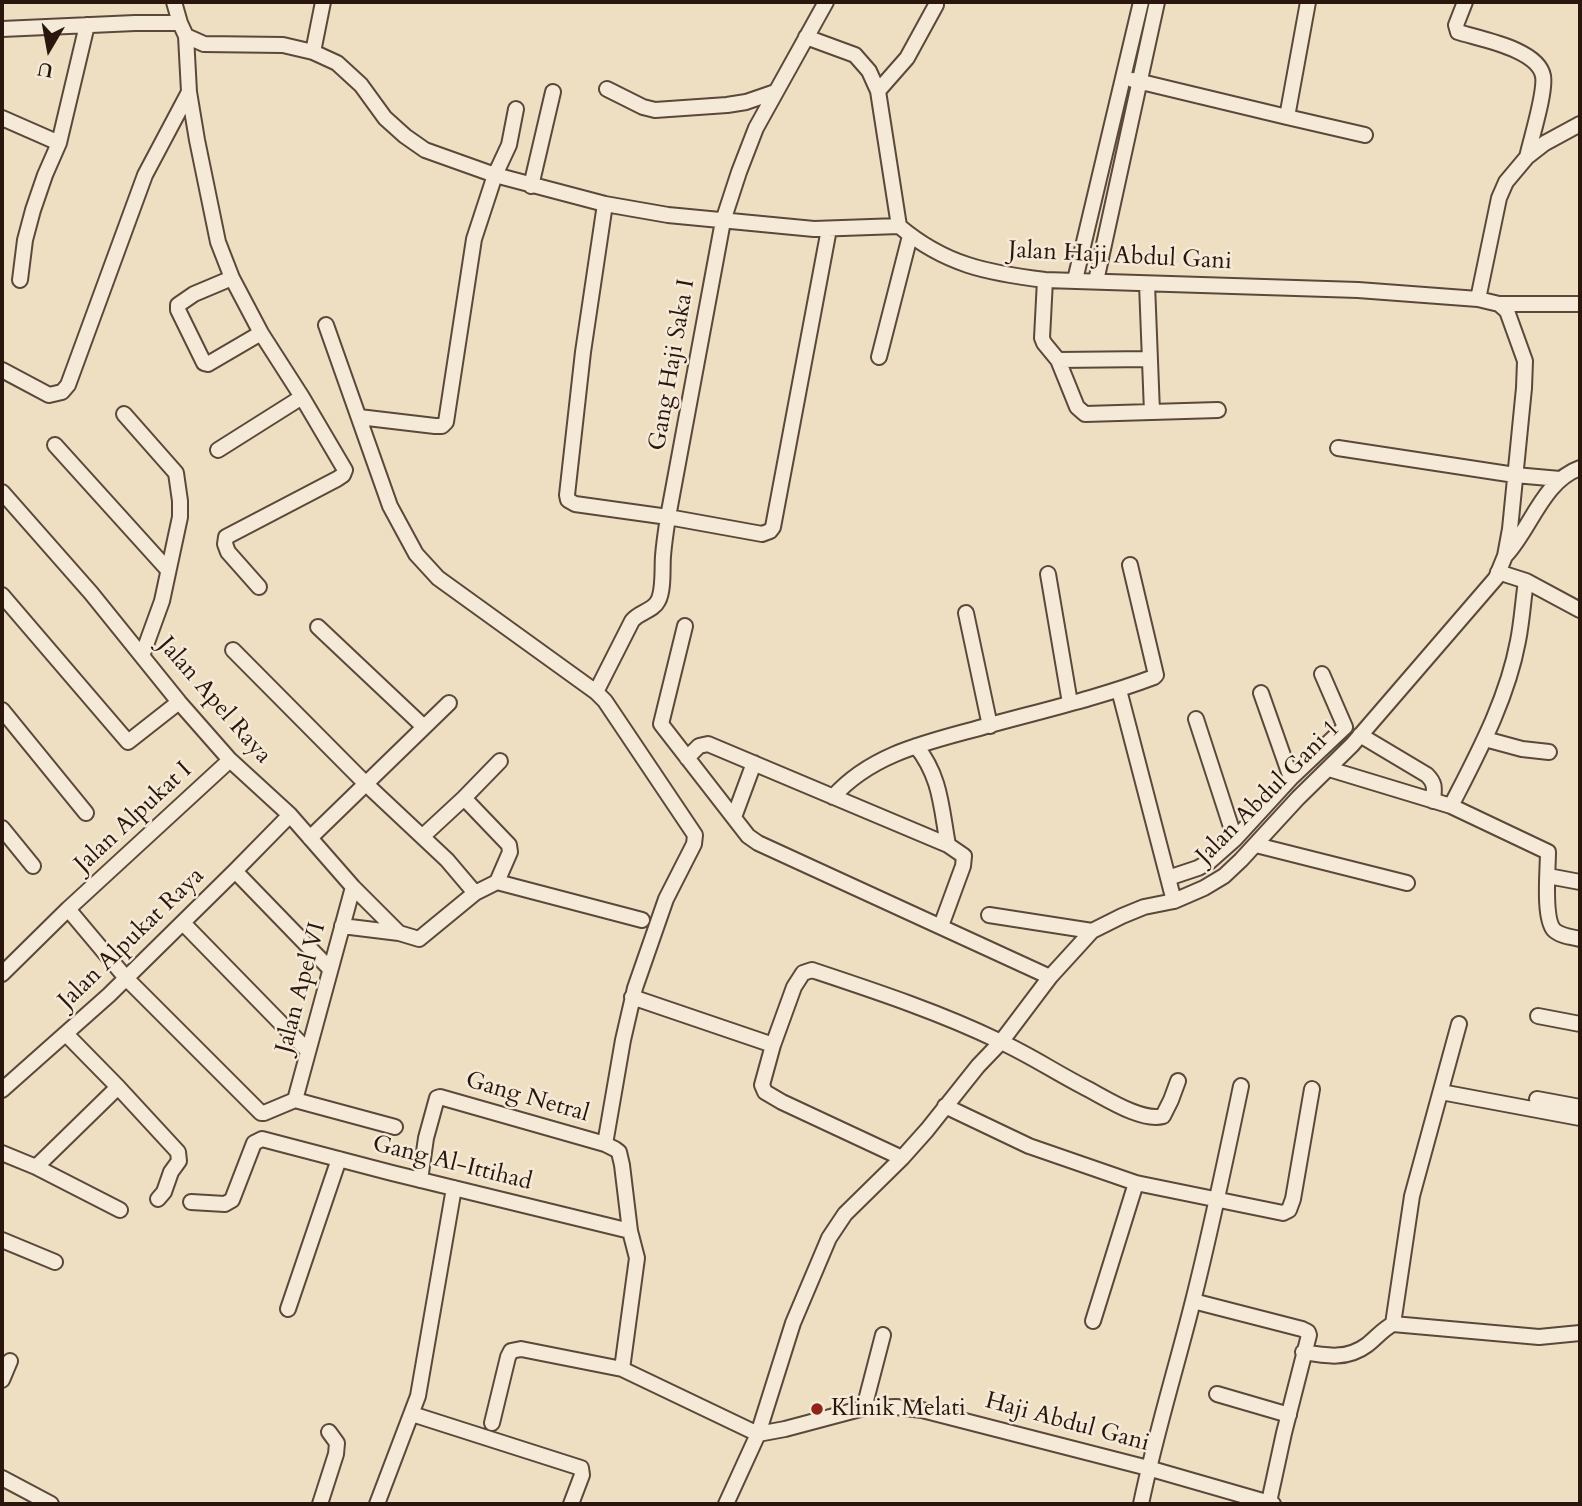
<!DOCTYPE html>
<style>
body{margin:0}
#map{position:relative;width:1582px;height:1506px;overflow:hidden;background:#eedfc2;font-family:Cardo,serif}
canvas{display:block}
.frame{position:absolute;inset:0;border:4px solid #2a160d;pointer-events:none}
.north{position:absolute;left:14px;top:14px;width:70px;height:70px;-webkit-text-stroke:5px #f4ead7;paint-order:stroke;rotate:190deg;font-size:19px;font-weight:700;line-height:28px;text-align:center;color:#2a160d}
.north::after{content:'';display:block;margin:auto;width:24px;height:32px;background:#2a160d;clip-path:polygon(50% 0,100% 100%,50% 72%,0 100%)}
</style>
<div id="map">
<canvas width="1582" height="1506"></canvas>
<div class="frame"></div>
<div class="north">U</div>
</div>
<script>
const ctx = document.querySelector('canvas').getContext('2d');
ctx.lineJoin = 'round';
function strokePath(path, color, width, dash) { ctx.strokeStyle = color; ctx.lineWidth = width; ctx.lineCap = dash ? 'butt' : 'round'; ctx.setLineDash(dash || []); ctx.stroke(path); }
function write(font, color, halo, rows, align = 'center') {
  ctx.font = font + ' Cardo,serif'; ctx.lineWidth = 5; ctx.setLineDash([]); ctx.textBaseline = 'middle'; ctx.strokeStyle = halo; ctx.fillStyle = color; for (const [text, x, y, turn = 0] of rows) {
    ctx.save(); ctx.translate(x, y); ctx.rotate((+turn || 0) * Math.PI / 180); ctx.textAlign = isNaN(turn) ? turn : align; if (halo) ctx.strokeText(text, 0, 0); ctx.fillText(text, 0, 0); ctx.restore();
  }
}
const street = new Path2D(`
 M174,2l6,21 6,13 18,8 79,1 30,7 24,11 24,22 24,33 20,18 20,14 70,25 110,29 63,11 146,14 85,-3c46,39 89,47 146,54l313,10 120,9 21,5h81
 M1465,2l-9,23 2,7c22,7 80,17 85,44 3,16 -12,63 -16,81
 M2,29l133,-6h45
 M186,36l3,56 8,48 21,102 14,36 29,55 41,64 43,73 -2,5 -6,4 -111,58 -1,7 3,8 31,35
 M806,37l49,18 14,16 9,20 21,135
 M313,52l10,-50
 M1133,80l154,37 21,-115
 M607,89l36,18 12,3 72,-5 19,-3 29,-10
 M878,91l29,-33 29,-53
 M1287,117l78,18
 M2,118l57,25
 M531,186l22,-94
 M605,204l-22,148 -16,143 1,5 7,4 93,13 94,17 8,-3 3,-4 56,-298
 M232,278l-38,16 -16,11v5l26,53 4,1 53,-31
 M20,280l5,-40 8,-30 12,-35 14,-32 28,-118
 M1045,280l-3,58 2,5 14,17 19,47 8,7 133,-4
 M1075,280l66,-278
 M1096,281l61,-279
 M1147,284l5,128
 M1478,299l21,-101 7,-16 21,-25 18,-14 35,-19
 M326,325l64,181 26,48 22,24 158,114 9,9 90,134 -1,9 -28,55 -31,89 -12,52 -18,104
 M879,357l31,-121
 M1058,360l91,-1
 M2,370l47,25 13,-3 6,-7 77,-210 44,-83
 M124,414l52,59 4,28v16l-18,84 -20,55
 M359,417l76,9h7l4,-4 28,-183 21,-64 14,-30 7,-36
 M55,445l113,125
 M1338,448l177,27 45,4
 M218,450l84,-53
 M2,492l89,101 88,109 51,58 60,55 63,72 46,46
 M1506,555c25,-27 37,-74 74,-87
 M1498,572l28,9 54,29
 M1048,574l22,129
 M2,595l126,147 51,-40
 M966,613l24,113
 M685,626l-24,98 87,112 10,7 292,134
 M318,627l106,100
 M233,650l132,133 82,77 28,33
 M1119,690l55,211
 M596,692l36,-71c7,-9 21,-10 26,-20 6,-11 4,-33 5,-45 1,-13 3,-26 5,-39l55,-296 16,-49 17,-44 70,-126
 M1261,693l30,85
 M2,710l84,103
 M1196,719l39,120
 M1360,735l67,40c9,9 7,14 6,26
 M1485,739l37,10 27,3
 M916,746c25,31 25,61 32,99
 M687,758l12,-12 9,-2 240,101 16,11 -1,10 -22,60
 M1329,769l122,37 97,46c0,17 -5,66 6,78 6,6 18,7 26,9
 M833,797c41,-46 101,-56 157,-72 55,-15 111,-28 164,-48l2,-2 -26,-110
 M1451,806c27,-53 56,-106 67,-165 4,-20 5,-40 8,-60
 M734,817l20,-54
 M2,828l31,38
 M423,836l41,-38 36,-37
 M310,838l139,-135
 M1256,845l151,38
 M235,871l95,98
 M1548,876l32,6
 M1168,878l30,-10 11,-6 26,-23 56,-61 54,-51 -23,-53
 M497,882l145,38
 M68,909l58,69 135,135h3l31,-13
 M989,915l103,16
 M183,923l125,128
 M342,926l57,7 20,6 56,-46 22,-11 13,-30 -1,-7 -45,-47
 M2,974l66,-65 162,-149
 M632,997l141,48 -11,40 3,7 17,10 120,56
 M1538,1016l42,8
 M66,1034l52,53 60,65 1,9 -8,11 -7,20 -6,7
 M773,1045l21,-58 9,-14 9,-3c63,21 127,42 187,71 29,13 56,31 85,46 20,10 57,35 79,29l8,-16 7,-19
 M2,1090l107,-95 126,-124 55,-56
 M1441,1092l139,26
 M1537,1099l43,8
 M295,1100l58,-213
 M295,1100l100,27
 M945,1106l84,40 107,37 147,30 6,-3 4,-11 19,-110
 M2,1153l34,14 84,43
 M36,1167l82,-80
 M420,1180l6,-42 11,-40 3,-1 165,47 10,5 4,3 3,13 8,66 7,27 -15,111
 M191,1202l34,2 7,-4 22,-57 8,-4 130,34 238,58
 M2,1240l53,22
 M1193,1301l109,28 6,3 1,3 -25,98 -15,69
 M288,1309l51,-150
 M1093,1321l43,-138
 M1393,1324l19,-128 47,-172
 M1303,1352c23,4 44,8 64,-7 9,-7 16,-16 26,-21l146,13 41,-4
 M2,1380l8,-19
 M1217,1394l72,21
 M864,1408l19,-73
 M412,1414l169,54 1,7 -11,29
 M492,1423l16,-66 3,-6 10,-2 101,20 136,65
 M758,1434l27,-5 79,-21 32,-1 26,3 226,58 125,36
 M2,1478l49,26
 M320,1504l16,-50 1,-11 -8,-11
 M377,1504l41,-108 36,-208
 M726,1504l32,-70 35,-111 36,-85 16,-24 57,-56 25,-28 51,-64 23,-24 49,-65 42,-46 30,-15 22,-9 30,-6 30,-13 20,-12 17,-16 57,-62 54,-53 144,-167 9,-22 5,-27 14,-141 1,-27 -18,-50 -8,-7
 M1141,1504c14,-68 35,-135 52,-203 18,-71 33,-143 48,-215`);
strokePath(street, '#5b483a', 18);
strokePath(street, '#f4ead7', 14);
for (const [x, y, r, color] of [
 [817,1409,7,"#8f2418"]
]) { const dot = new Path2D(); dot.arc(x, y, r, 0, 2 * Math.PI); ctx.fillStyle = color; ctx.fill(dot); strokePath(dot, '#f4ead7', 2.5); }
write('24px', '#2a160d', '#f4ead7', [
 ["Jalan Haji Abdul Gani",1120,257,3],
 ["Gang Haji Saka I",673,365,-80],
 ["Jalan Apel Raya",214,701,49],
 ["Jalan Abdul Gani 1",1269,793,-45],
 ["Jalan Alpukat I",134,818,-43],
 ["Jalan Alpukat Raya",132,939,-44],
 ["Jalan Apel VI",302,988,-75],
 ["Gang Netral",527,1098,16],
 ["Gang Al-Ittihad",452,1164,14],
 ["Haji Abdul Gani",1067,1423,15]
]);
write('24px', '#2a160d', '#f4ead7', [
 ["Klinik Melati",831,1409]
], 'left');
</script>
